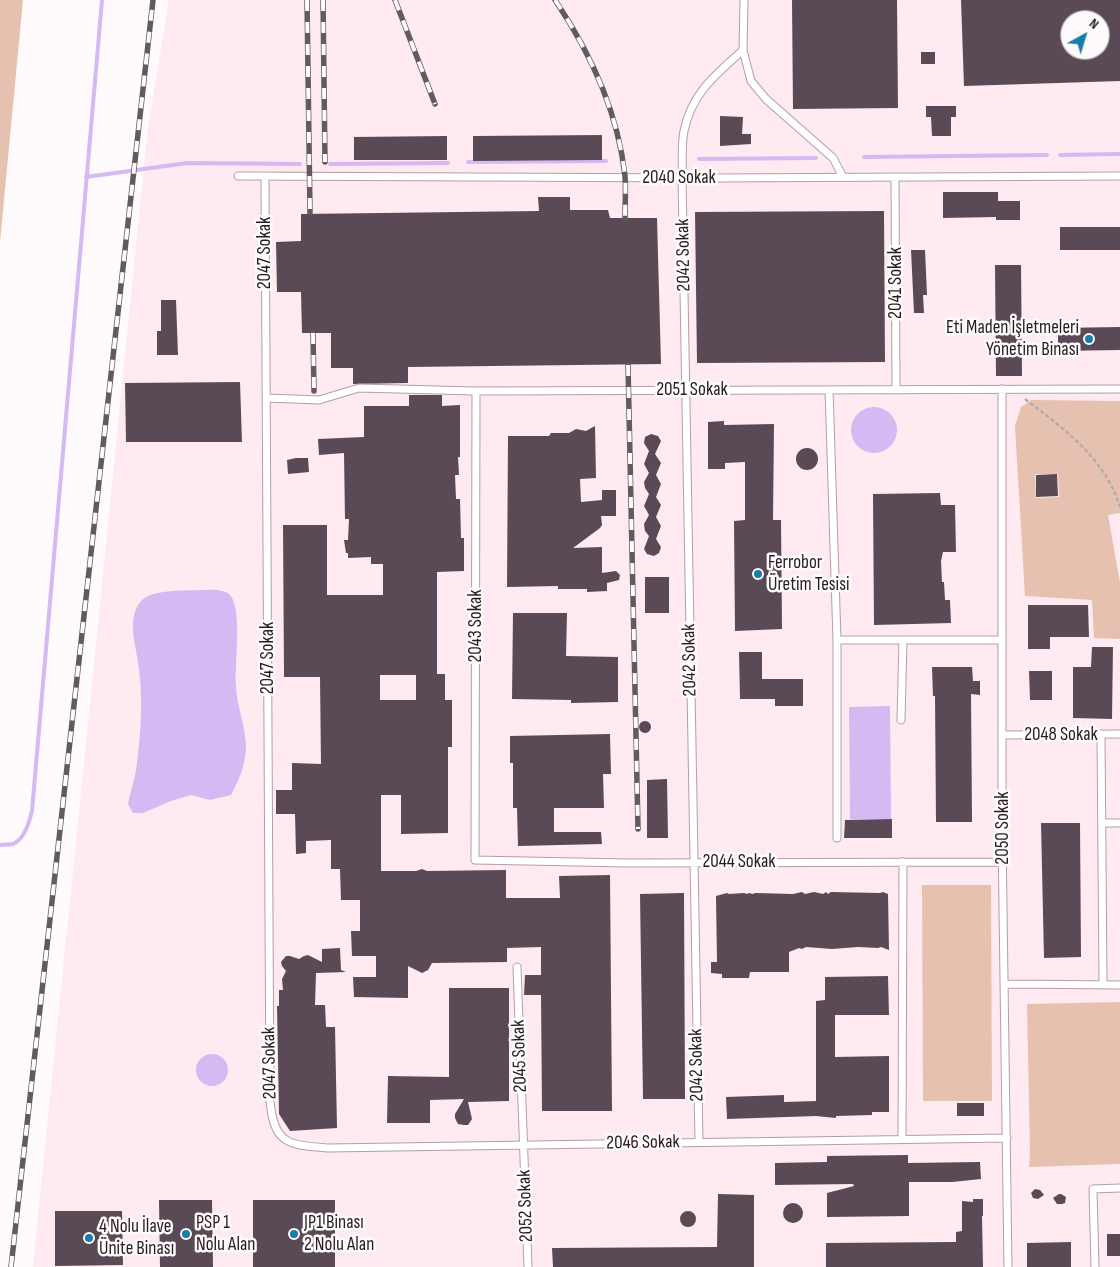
<!DOCTYPE html>
<meta charset="utf-8">
<style>
body{margin:0}
#map{position:relative;width:1120px;height:1267px;overflow:hidden;background:#fffafb;font-family:"Sofia Sans Condensed",sans-serif}
canvas{display:block}
.north{position:absolute;left:1060px;top:10px;width:50px;height:50px;box-sizing:border-box;background:#fffafb;border:1px solid #a8a2a3;border-radius:50%;rotate:39deg;font-size:14px;font-weight:700;line-height:20px;text-align:center;color:#251d1f}
.north::after{content:'';display:block;margin:auto;width:18px;height:22px;background:#157da7;clip-path:polygon(50% 0,100% 100%,50% 72%,0 100%)}
</style>
<div id="map">
<canvas width="1120" height="1267"></canvas>
<div class="north">N</div>
</div>
<script>
const ctx = document.querySelector('canvas').getContext('2d');
ctx.lineJoin = 'round';
function fillPath(path, color) { ctx.fillStyle = color; ctx.fill(path, 'evenodd'); }
function strokePath(path, color, width, dash) { ctx.strokeStyle = color; ctx.lineWidth = width; ctx.lineCap = dash ? 'butt' : 'round'; ctx.setLineDash(dash || []); ctx.stroke(path); }
function write(font, color, halo, rows, align = 'center') {
  ctx.font = font + ' "Sofia Sans Condensed",sans-serif'; ctx.lineWidth = 5; ctx.setLineDash([]); ctx.textBaseline = 'middle'; ctx.strokeStyle = halo; ctx.fillStyle = color; for (const [text, x, y, turn = 0] of rows) {
    ctx.save(); ctx.translate(x, y); ctx.rotate((+turn || 0) * Math.PI / 180); ctx.textAlign = isNaN(turn) ? turn : align; if (halo) ctx.strokeText(text, 0, 0); ctx.fillText(text, 0, 0); ctx.restore();
  }
}
fillPath(new Path2D(`
 M169,0h951v1267h-1087l115,-1139zM1070,20h30v30h-30z`), '#feeaf0');
fillPath(new Path2D(`
 M0,0h23l-23,242z
 M1031,400l89,1v112l-12,2 12,68v56l-26,-1 -2,-38 -67,-4 -10,-170 6,-19zM1035,474h23l1,23 -23,1z
 M922,885h69l1,216h-69z
 M1120,1002v162l-91,3 1,-15 -3,-148z`), '#e7c1af');
fillPath(new Path2D(`
 M851 430a23 23 0 1 1 46 0a23 23 0 1 1-46 0Z
 M200,590c9,0 23,-2 30,5 13,15 4,71 6,92 1,20 10,40 10,61 -1,18 -7,32 -15,47l-21,5 -19,-5 -20,6 -28,12h-10l-5,-9c2,-12 6,-22 8,-34 5,-37 8,-76 1,-114 -3,-18 -9,-40 4,-55 11,-12 44,-10 59,-11z
 M890,706l1,113h-41l-1,-112z
 M196 1070a16 16 0 1 1 32 0a16 16 0 1 1-32 0Z`), '#d5b9f2');
strokePath(new Path2D(`
 M1060,155l60,-1
 M864,157l183,-2
 M699,159l117,-1
 M468,162l138,-1
 M330,164l118,-1
 M86,177l101,-14 113,1
 M0,845c4,-1 10,0 13,-1 12,-5 16,-22 19,-33l70,-811`), '#d5b9f2', 4);
fillPath(new Path2D(`
 M792,0h105l1,108 -105,1z
 M961,0h159v81l-156,5zM1070,20h30v30h-30z
 M921,52h14v12h-14z
 M926,106h30v11h-5v19h-19l-1,-19h-5z
 M720,116l23,1 -1,17h9v10l-31,2z
 M602,135v25l-129,1v-25z
 M447,136v24h-93v-23z
 M943,192h55v9h22v19h-24v-3l-53,1z
 M538,197h32v13h38l2,8h47l4,146 -253,3v16l-55,1v-16h-22v-35h-29l-1,-41h-24l-1,-50 25,-1v-27l238,-3z
 M884,211l1,151 -188,1 -2,-151z
 M1060,227h60v23h-60z
 M911,250h14l2,45h-4l1,18h-10z
 M995,265h26l1,111h-26z
 M161,300h15l2,55h-21v-24h4z
 M1120,327v23l-62,1v-23z
 M240,382l2,60h-116l-1,-59z
 M409,395h33v11l18,-1v52h-2l1,18h-4l1,24h4l1,39h3v33l-27,1v102h8v26h7v47h-4v86l-47,1v-39h-20v76h35l6,-2 5,2 79,-1v28h54l-1,-22 51,-1 2,236h-70l-1,-116h-17l1,-20h16v-28l-34,1v14l-75,1 -4,7 -6,3 -14,-7v32l-54,-1 -1,-20h23v-21h-24l-1,-25h9v-31h-19l-1,-31h-9v-29l-25,1v12l-10,1 -1,-40h-19v-24h16v-27l29,1 -1,-87h-36l-1,-152h44v70h56v-31h-12v-7l-23,1v-5h-2l-2,-13h4l1,-21h-4l-1,-66 -25,2 -1,-16 46,-2v-31h45zM380,675h36v25h-36z
 M724,421v4l50,-1 -1,96h8l1,109 -47,2 -1,-110 11,-1v-58l-20,1v6h-17v-47z
 M595,426l1,52 -16,1 1,23 21,-2v-10h14v26h-15l1,9 -2,3 -27,20 29,-1v26l14,-2 4,4 -1,5 -12,3v8l-20,1v-3h-29v-3l-51,1 1,-151h41l2,-3h18l7,-4 10,2z
 M651,434l7,2 3,5 -6,13 6,9 -5,12 5,9 -5,13 5,8 -5,12 5,9 -5,13 5,8 -2,6 -5,3 -7,-2 -3,-5 5,-13 -4,-5 -1,-7 5,-9 -5,-9 5,-12 -4,-6 -1,-6 5,-9 -5,-9 5,-13 -5,-8 1,-6z
 M796 459a11 11 0 1 1 22 0a11 11 0 1 1-22 0Z
 M296,458h12l1,14 -21,2 -1,-14z
 M1057,474l1,22 -22,1v-22z
 M940,493l1,12h14l1,47h-13l-2,9 1,21h2l1,18h5l1,23 -77,2 -1,-131z
 M645,577h24v36h-24z
 M1028,605h60l1,32h-39v12h-22z
 M513,613h54l-1,43 52,1v45l-47,1v-3l-59,-1z
 M1092,647h21l-1,72 -39,-1v-51h18z
 M739,652h23v27h41v27h-28v-7h-35z
 M932,667h40l1,14h7v14l-9,-1 1,128h-36l-1,-126h-2z
 M1029,671h23v29h-22z
 M639 727a6 6 0 1 1 12 0a6 6 0 1 1-12 0Z
 M610,734l1,40h-8l1,34h-50v24h47l1,12 -84,2 -1,-38h-4v-45h-3v-27z
 M667,779l1,59h-21v-58z
 M892,819v19h-48l1,-18z
 M1041,823h39l1,134 -37,1z
 M802,892l3,2 9,-2 9,2 3,-2 2,2 3,-2 49,1 3,-1 5,2 1,56 -8,-3 -3,1 -20,-1 -26,2 -26,-2 -4,2 -3,-1 -10,4v20h-39l-1,6h-27v-4l-11,-1v-11h6l-1,-66 11,-3 2,1 15,-1 3,1 2,-1 4,1 2,-1 38,1z
 M684,893l1,206h-42l-3,-205z
 M340,948l1,22 5,2 -30,1 -1,32h10l1,22h9l2,101 -47,3 -11,-17 -2,-108h2v-16h4l-1,-11 4,-8 -4,-5 -1,-4 5,-6h4l9,3 5,-3 4,-1 14,7v-13z
 M888,976l1,39h-54v42l54,-1v56h-17v3l-36,1v2l-20,-2 -89,3 -1,-22 58,-2v7l32,-1v-100l9,-1v-23z
 M449,988h60v113l-41,1 4,17 -4,6h-4l-6,-1 -3,-6v-4l9,-15 -34,1v23h-43l1,-47 61,1z
 M957,1103h27v13h-27z
 M908,1155v8l72,-1 1,17 -29,3h-43v34l-82,1v-24l27,-7 -1,-2 -78,1v-22l52,-1v-6z
 M1035,1189l5,1 4,5 -6,4 -5,-1 -2,-5z
 M718,1194l36,1v72h-201l-1,-19 165,-1z
 M1059,1194h2l5,3 -1,6 -3,1h-5l-4,-6z
 M973,1199h10v17h-1l1,51h-157v-24l130,-1v-10l6,-1v-30l11,1z
 M159,1200h53l1,67h-53z
 M253,1200h82v67h-82z
 M783 1213a10 10 0 1 1 20 0a10 10 0 1 1-20 0Z
 M55,1211h67l1,54 -68,1z
 M680 1219a8 8 0 1 1 16 0a8 8 0 1 1-16 0Z
 M1107,1234h13v22h-13z
 M1071,1242v25h-44v-24z`), '#594a56');
const service = new Path2D(`
 M744,0l-1,50 8,31 15,18 67,59 10,19
 M238,176l477,2 405,-2
 M265,177l5,924c4,44 19,44 58,47l679,-10
 M895,177l1,213
 M1002,389v447l6,431
 M829,390l8,250v198
 M476,391l-1,469 153,3 375,-1
 M266,398l53,2 40,-12 117,3 644,-2
 M837,640h165
 M901,720l2,-80
 M1101,734l2,251
 M1002,735l118,-1
 M1102,823h18
 M517,967l11,300
 M1005,984l115,1
 M902,1139l1,-277
 M699,1142l-17,-964c1,-15 -1,-33 2,-47 8,-39 32,-56 59,-81
 M1095,1267l-2,-78 27,-1`);
strokePath(service, '#b59ea5', 9);
strokePath(new Path2D(`
 M1025,399c39,30 80,59 95,108`), '#b2acad', 2.5, [4, 2.5]);
strokePath(service, '#fff', 7);
const rail = new Path2D(`
 M307,0l3,213
 M323,0l2,162
 M395,0l40,104
 M555,0c35,52 63,113 70,176 1,14 0,28 0,42
 M313,333l1,58
 M628,365l10,464
 M11,1267l142,-1267`);
strokePath(rail, '#625b5d', 5.5);
strokePath(rail, '#fffafb', 4, [11]);
for (const [x, y, r, color] of [
 [1089,339,5,"#157da7"],
 [758,574,5,"#157da7"],
 [186,1234,5,"#157da7"],
 [294,1234,5,"#157da7"],
 [89,1238,5,"#157da7"]
]) { const dot = new Path2D(); dot.arc(x, y, r, 0, 2 * Math.PI); ctx.fillStyle = color; ctx.fill(dot); strokePath(dot, '#fffafb', 2); }
write('19px', '#251d1f', '#fffafb', [
 ["2040 Sokak",679,178],
 ["2047 Sokak",265,253,-90],
 ["2042 Sokak",684,255,-91],
 ["2041 Sokak",896,283,-90],
 ["2051 Sokak",692,390],
 ["2043 Sokak",476,626,-90],
 ["2047 Sokak",268,658,-90],
 ["2042 Sokak",690,660,-91],
 ["2048 Sokak",1061,735],
 ["2050 Sokak",1003,828,-90],
 ["2044 Sokak",739,862],
 ["2045 Sokak",520,1056,-92],
 ["2047 Sokak",270,1063,-91],
 ["2042 Sokak",697,1065,-91],
 ["2046 Sokak",643,1143,-1],
 ["2052 Sokak",526,1206,-92]
]);
write('19px', '#251d1f', '#fffafb', [
 ["Eti Maden İşletmeleri",1079,328,"right"],
 ["Yönetim Binası",1079,350,"right"],
 ["Ferrobor",768,563],
 ["Üretim Tesisi",768,585],
 ["PSP 1",196,1223],
 ["Nolu Alan",196,1245],
 ["JP1 Binası",304,1223],
 ["2 Nolu Alan",304,1245],
 ["4 Nolu İlave",99,1227],
 ["Ünite Binası",99,1249]
], 'left');
</script>
